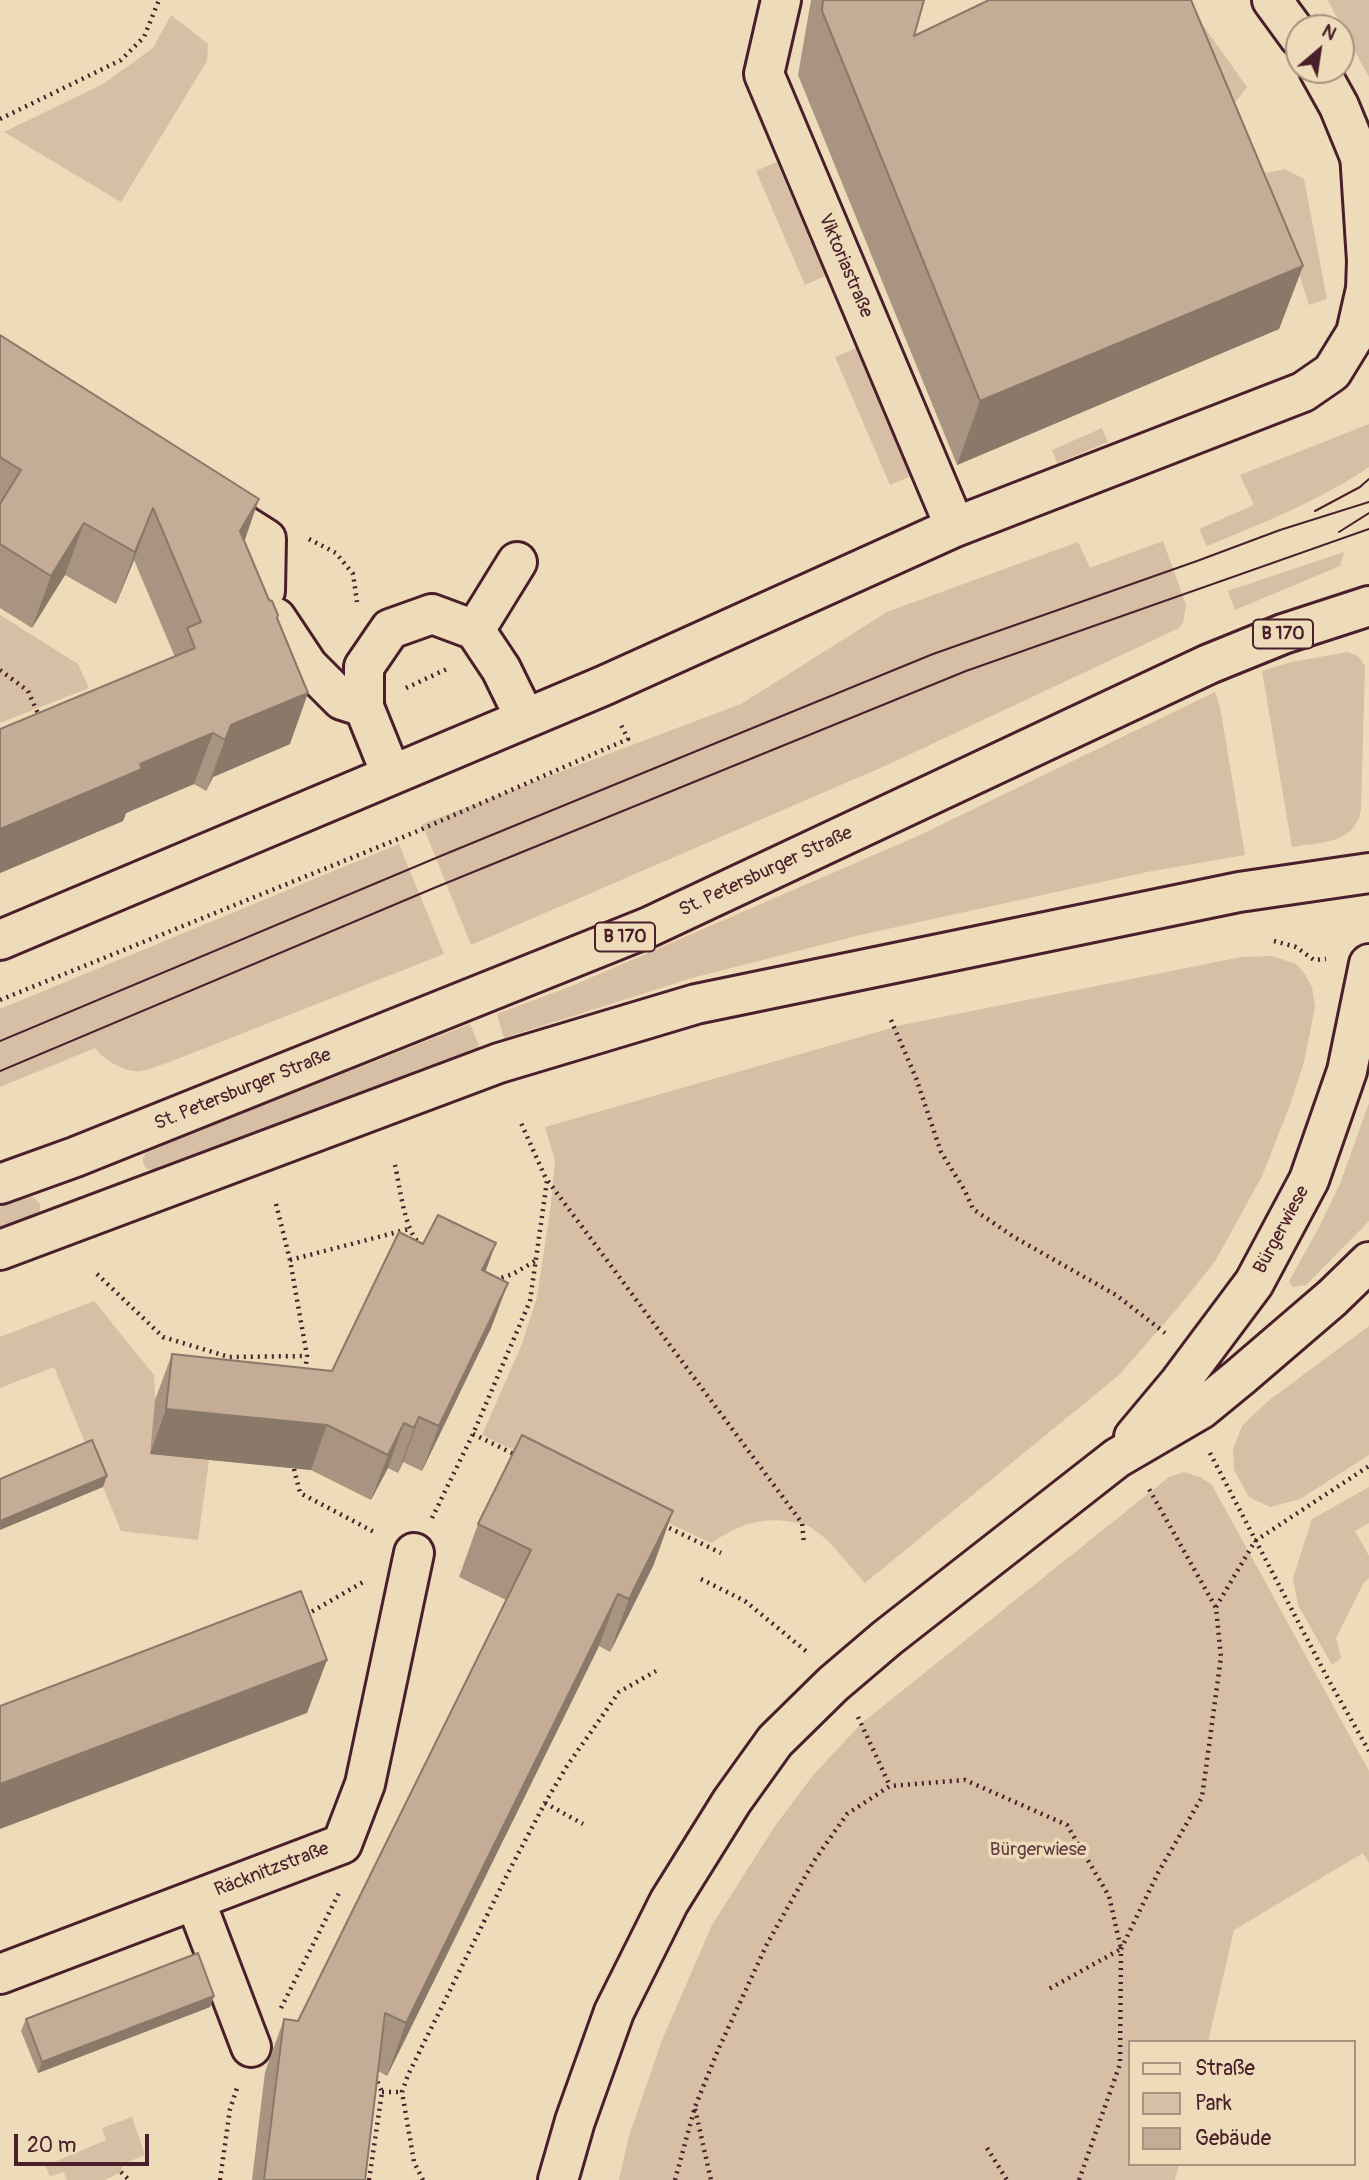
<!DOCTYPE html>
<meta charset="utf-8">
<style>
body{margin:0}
#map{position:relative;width:1369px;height:2180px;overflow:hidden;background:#eedbb9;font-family:Pangolin,sans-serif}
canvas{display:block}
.legend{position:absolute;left:1128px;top:2040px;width:228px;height:126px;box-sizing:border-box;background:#eedbb9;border:2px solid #ac9080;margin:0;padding:9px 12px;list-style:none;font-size:21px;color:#4a1f2b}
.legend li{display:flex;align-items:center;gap:14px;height:35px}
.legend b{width:35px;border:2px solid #ac9080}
.north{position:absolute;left:1285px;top:14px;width:70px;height:70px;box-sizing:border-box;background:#eedbb9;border:2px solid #ac9080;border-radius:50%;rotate:29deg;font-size:19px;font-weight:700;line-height:28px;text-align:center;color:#4a1f2b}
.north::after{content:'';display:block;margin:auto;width:24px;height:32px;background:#4a1f2b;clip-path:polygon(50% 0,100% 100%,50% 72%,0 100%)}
.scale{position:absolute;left:14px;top:2134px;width:135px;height:32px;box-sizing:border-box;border:4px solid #4a1f2b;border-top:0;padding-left:9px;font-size:21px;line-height:24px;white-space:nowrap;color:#4a1f2b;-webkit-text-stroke:5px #eedbb9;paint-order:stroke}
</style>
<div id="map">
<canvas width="1369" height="2180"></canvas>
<ul class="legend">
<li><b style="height:9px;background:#eedbb9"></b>Straße</li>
<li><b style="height:19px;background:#d6bfa4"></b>Park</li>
<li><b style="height:19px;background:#c5ac96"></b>Gebäude</li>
</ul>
<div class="north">N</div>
<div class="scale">20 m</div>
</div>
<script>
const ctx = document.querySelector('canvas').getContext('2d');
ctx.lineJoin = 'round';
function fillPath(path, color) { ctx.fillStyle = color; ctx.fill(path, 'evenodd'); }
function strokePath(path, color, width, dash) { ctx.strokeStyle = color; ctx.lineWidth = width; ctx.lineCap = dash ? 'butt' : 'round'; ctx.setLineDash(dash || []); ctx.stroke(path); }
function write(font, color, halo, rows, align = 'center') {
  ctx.font = font + ' Pangolin,sans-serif'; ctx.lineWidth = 7; ctx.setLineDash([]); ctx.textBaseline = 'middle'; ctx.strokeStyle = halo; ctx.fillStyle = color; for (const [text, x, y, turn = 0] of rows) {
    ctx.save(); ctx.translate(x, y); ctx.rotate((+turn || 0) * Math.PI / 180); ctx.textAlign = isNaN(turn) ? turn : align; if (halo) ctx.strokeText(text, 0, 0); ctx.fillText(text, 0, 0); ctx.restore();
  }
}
fillPath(new Path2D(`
 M1328,0h41v77l-41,-76z
 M171,15l37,29 -1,17 -86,141 -117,-70 99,-48 50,-36z
 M1197,17l50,70 -19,25z
 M777,162l48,114 -20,9 -49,-114z
 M1285,169l19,10 23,120 -18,6 -43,-132z
 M856,348l55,128 -21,9 -55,-128z
 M1369,424v43c-52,35 -104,55 -162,79l-8,-17 55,-24 -14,-30z
 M1102,428l6,14 -51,21 -5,-13z
 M1163,541l23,64 -3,18 -6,6 -290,136 -416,180 -49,-121 319,-120 146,-92 191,-70 12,26z
 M1344,552l-4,14 -105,44 -7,-19z
 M0,615l78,49 11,24 -89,35z
 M1348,652l11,5 6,9 -4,144c-6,34 -40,32 -69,37l-30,-176 29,-9z
 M1215,692l5,15 25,148 -98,17 -287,63 -168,43 -188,60 -7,-24 77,-29 346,-150z
 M399,844l45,110 -277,109c-8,2 -18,7 -27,8 -14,2 -38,-12 -45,-23l-95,39v-78z
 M1272,956l24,8 9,10 7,13 3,20 -11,55 -15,46 -27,68 -46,84 -40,50 -57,65 -254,208c-16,-17 -32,-41 -53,-55 -6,-4 -13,-5 -20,-6 -32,-6 -55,4 -81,21l-229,-108 40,-91 15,-47 14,-92 4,-44 -10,-34 357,-102 339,-68z
 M470,1024l10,24 -326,122 -7,-1c-6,-7 -5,-12 1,-19z
 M1369,1103v118l-63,64 -14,2 -3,-6 28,-50 23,-47z
 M28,1196l6,2 6,6v7l-2,5 -38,15v-24z
 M94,1301l60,74 1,25 -5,54 59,6 -11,80 -77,-9 -67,-164 -54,21v-51z
 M1369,1326v129l-69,44 -30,8 -21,-10 -15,-27 -1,-21 9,-23 26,-25z
 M1184,1472l16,5 12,8 157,286v92l-6,-10 -129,77 -26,112h-79v122h50l-4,16h-556l10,-44 33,-96 50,-115 63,-99 39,-52 48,-51 307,-246z
 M1369,1487v36l-14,8 14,25v22l-5,4 -28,56 5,20 -9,7 -34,-60 -5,-27 19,-59z
 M132,2117l13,38 -22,9 -2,8 -16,8h-38l-3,-8 -14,4 -5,-10 61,-26 -4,-12z`), '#d6bfa4');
const minor = new Path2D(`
 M781,0l-17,74 191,453
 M206,501l60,38 -1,52
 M276,618l32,48 34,34 22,7
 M475,630l42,-68
 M391,774l-27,-67v-40l26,-38 42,-15 43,16 26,39 24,49
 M0,940l603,-254 352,-159 348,-135 29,-20 24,-39 10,-44 1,-28 -7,-108
 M195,1900l56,147
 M0,1974l342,-130 23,-60 49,-231`);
const major = new Path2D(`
 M1272,0l27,37
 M1319,70l20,36 30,73
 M0,1184l75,-27 574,-230 560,-263 74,-30 86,-28
 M0,1250l499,-187 197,-59 543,-112 130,-19
 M1134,1437l46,-55 74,-99 55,-103 38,-109 22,-107
 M558,2180l17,-59 39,-109 55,-110 63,-101 43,-60 58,-57 54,-46 230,-180 84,-49 39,-32 92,-79 37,-36`);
strokePath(minor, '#4a1f2b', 44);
strokePath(major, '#4a1f2b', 44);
strokePath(new Path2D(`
 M0,119l121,-59 23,-23 15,-37
 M309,539l27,14 17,21 4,28
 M0,670l28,21 12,27
 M406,688l43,-20
 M1274,941l22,6 18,13 12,-1
 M0,1000l413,-167 215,-94 -7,-14
 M891,1020l25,58 25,74 24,39 8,18 41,28 102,58 49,38
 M395,1165c5,21 9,65 25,79
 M548,1181l254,342 2,21
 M276,1204l14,56 17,96 -2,16
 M290,1260l119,-31
 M97,1274l66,63 66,20 78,-1
 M495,1280l18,-6 22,-13
 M473,1434l43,21
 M1210,1453l118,226 41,72
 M294,1469l6,24 76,40
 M432,1518l41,-84 57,-133 17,-120 -26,-58
 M663,1525l58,28
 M701,1579l44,22 62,51
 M1216,1607l39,-66 114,-75
 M306,1615l59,-34
 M858,1717l32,69
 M545,1803l38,21
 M281,2008l59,-117
 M382,2092h20
 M695,2109l16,71
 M987,2148l20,32
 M121,2172l8,8
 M220,2180l10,-71 8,-24
 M369,2180l13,-88 -6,-14
 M423,2180l-9,-18 -12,-70 6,-17 102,-206 35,-66 22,-37 52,-74 37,-21
 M675,2180l20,-73 23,-57 49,-106 47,-83 33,-47 43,-28 75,-6 102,45 42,71 12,53 -72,40
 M1079,2180l41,-116 1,-115 37,-76 44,-76 19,-140 -5,-49 -67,-119`), '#4a1f2b', 4.5, [2, 5]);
strokePath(minor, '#eedbb9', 38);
strokePath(major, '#eedbb9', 38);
strokePath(new Path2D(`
 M1315,511l45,-24 9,-8
 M1339,532l30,-19
 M0,1041l443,-186 490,-201 264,-93 83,-31 89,-28
 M0,1071l434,-183 532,-217 403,-142`), '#4a1f2b', 2);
fillPath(new Path2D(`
 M811,0h113l-10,36 389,230 -24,63 -322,136 -159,-390z
 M0,335l244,205 33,79 13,125 -77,33 -7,14 -12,-7 -68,29 -3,8 -123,52v-144l175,-72 -41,-97 -18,44 -51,-29 -33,53 -32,-20z
 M423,1244l85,39 -17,45 -69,143 -19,-9 -5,11 -10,-5 -17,32 -60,-30 -161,-16 5,-54 17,-46 160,17z
 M478,1524l176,40 -44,88 -11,-6 -212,430 -9,-5 -13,109h-113l13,-108 19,-53 14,2 208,-421 -47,-23z
 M214,1996l-4,11 -172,66 -17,-42 5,-12z`), '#a99481');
fillPath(new Path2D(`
 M1303,266l-24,63 -322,136 23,-64z
 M259,499l-18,52 -1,-20z
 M153,508l-19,52 -18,44 19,-52z
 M84,523l-19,52 -33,53 19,-52z
 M308,693l-18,51 -77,33 -7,14 19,-51 6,-15z
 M213,733l-19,51 -68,29 -3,8 -123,52v-44l140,-65z
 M496,1243l-17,46 3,-19z
 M508,1283l-17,45 -69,143 17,-45z
 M166,1409l161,16 -16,45 -161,-16z
 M419,1417l-16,45 -5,11 16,-45z
 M404,1423l-16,45 -17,32 17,-45z
 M107,1476l-4,11 -103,43v-9z
 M673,1511l-19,53 -44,88 19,-53z
 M618,1594l-19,52 -212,430 19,-53z
 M327,1660l-20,53 -307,116v-45z
 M214,1996l-4,11 -172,66 4,-11z`), '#8a7869');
const building = new Path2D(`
 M823,0h101l-10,36 75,-36h202l112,266 -323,135 -158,-390z
 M0,335l259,164 -19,32 29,69 3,1 6,14 -1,3 31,75 -77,32 -6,15 -12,-7 -73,31 2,5 -142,60v-100l195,-81 -8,-20 14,-6 -48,-114 -18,44 -51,-29 -33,53 -51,-32v-40l21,-34 -21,-13z
 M438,1215l58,28 -14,27 26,13 -69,143 -20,-9 -5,11 -10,-5 -16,32 -61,-30 -161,-16 6,-55 160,17 67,-139 24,12z
 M522,1435l151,76 -44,88 -11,-5 -212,429 -21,-10 -20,167h-101l20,-161 14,2 233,-471 -53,-26z
 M92,1440l15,36 -107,45v-42z
 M301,1591l26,69 -327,124v-78z
 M198,1953l16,43 -172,66 -16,-43z`);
fillPath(building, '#c5ac96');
strokePath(building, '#8a7869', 2);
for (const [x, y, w] of [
 [1283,634,60],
 [625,937,60]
]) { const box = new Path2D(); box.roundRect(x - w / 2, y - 14.5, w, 29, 5); ctx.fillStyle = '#eedbb9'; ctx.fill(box); strokePath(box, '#4a1f2b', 2); }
write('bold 18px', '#4a1f2b', null, [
 ["B 170",1283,634],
 ["B 170",625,937]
]);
write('19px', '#4a1f2b', '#eedbb9', [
 ["Viktoriastraße",845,266,67],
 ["St. Petersburger Straße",766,872,-25],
 ["St. Petersburger Straße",243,1090,-22],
 ["Bürgerwiese",1282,1230,-62],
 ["Räcknitzstraße",272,1870,-21]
]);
write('19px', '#663f43', '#eedbb9', [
 ["Bürgerwiese",1038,1850]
]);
</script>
